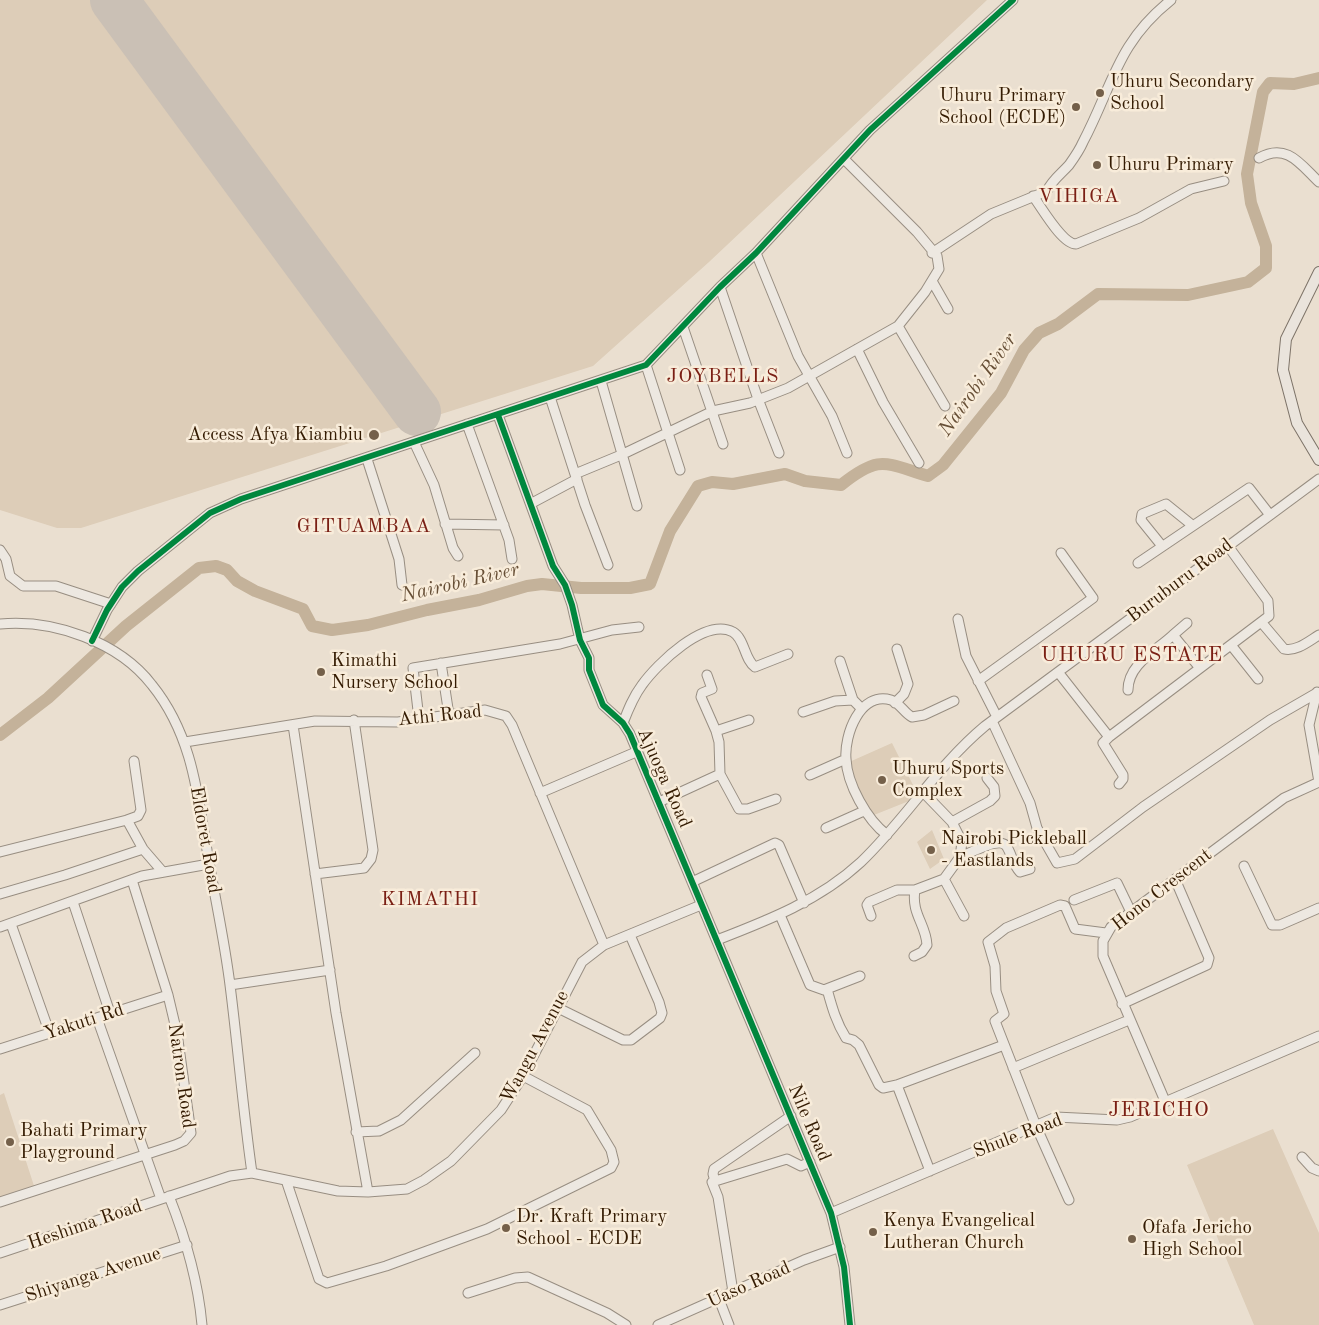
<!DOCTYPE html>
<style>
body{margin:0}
canvas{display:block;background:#eadfd0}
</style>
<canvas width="1319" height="1325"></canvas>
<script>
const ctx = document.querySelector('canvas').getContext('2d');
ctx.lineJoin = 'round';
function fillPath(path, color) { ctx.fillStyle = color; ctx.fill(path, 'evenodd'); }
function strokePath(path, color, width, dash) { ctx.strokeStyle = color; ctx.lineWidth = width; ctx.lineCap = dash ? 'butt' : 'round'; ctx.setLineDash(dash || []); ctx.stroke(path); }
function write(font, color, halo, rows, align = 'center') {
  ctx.font = font + ' "Old Standard TT",serif'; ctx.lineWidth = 5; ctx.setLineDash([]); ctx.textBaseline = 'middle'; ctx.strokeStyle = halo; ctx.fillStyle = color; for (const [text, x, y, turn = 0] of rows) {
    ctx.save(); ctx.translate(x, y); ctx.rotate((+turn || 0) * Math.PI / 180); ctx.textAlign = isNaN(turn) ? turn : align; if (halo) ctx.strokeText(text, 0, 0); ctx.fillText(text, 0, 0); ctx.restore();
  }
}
fillPath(new Path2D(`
 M0,0h987l-278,262 -116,104 -512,162h-24l-57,-18z
 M892,743l27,54 -50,20 -22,-54z
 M932,830l12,29 -14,10 -13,-27z
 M4,1093l31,96 -35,12v-106z
 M1273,1129l46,104v92h-65l-67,-160z`), '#ddcdb8');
strokePath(new Path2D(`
 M0,735l48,-37 78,-72 73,-58 17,-2 11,4 10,11 18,10 48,18 9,17 20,4 36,-5 59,-15 52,-10 48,-14 15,-2 39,4h49l20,-4 20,-53 28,-45 14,-4 21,2 52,-10 20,7 36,4c39,-31 43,-22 87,-9l15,-11 58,-72 23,-43 15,-17 19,-9 40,-30 90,1 60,-13 18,-14v-22l-15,-43 -4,-29 16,-82 7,-9 24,1 25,-6`), '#c4b29a', 12);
strokePath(new Path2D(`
 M114,0l303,412`), '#cac0b5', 48);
const minor = new Path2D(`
 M1259,158c28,-16 42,7 60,24
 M1033,196c9,12 29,48 43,48l63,-26 52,-29 33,-8
 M756,253l42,103 34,60 15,37
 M932,253l59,-39 56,-23c5,-11 14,-17 22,-26 5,-7 11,-16 14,-23 30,-57 34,-99 88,-142
 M932,281l16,28
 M720,287l38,112 21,54
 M898,326l47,80
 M683,327l40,117
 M857,349l26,53 36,61
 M646,365l34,105
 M601,381l36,125
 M550,397l35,108 23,60
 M498,415l55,151 12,19 7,20 8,35 9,18v12l14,35 20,18 7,11 201,479 13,54 6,58
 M467,424l42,116 3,19
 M414,442l20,43 19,63 5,8
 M367,459l32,100 3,26
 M575,474l46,-19 92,-44 37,-8 38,-15 110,-62 27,-34 14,-23 -2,-13 -20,-24 -73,-73
 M532,503l45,-24
 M445,524l59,1
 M1162,546l-21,-26 1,-6 24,-10 26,21
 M0,550l6,9 4,17 13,10h33l55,18
 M1138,563l111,-75 21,27
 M958,619l8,37 31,61
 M1262,623l22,26c12,3 25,-8 35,-14
 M0,624c54,-5 119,18 152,61 42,52 46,114 57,177 7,41 16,82 21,123 8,63 13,125 22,188
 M1173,635l14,-12
 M92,641l15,-31 15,-23 16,-16 72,-58 31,-14 405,-134 74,-78 36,-34 114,-123 143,-130
 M1231,645l27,34
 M840,661l13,39 9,9
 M441,663l8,52
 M1058,672l51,65 160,-121 -1,-15 -40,-55
 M707,675l5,14 -10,4 -1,4 15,34
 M978,681l115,-83 -32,-45
 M1128,690c0,-26 28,-39 45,-55l26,32
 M1317,692l-8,33 10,57
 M895,703l9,-9 4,-10 -11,-35
 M803,712l32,-11 18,-1
 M419,719l-6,-51 147,-24 52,-14 27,-3
 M992,721l38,82 7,25 20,35 18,-4 68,-52 127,-87 45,-26
 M623,723c5,-13 10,-26 19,-38 15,-21 63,-68 91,-53 12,7 11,27 22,35l33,-13
 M293,725l43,288 32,179
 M1109,737l-6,6 20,32v4l-4,5
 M185,742l130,-21 83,1 87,-12 21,6 6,9 92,220
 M720,774l19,35h9l28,-10
 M810,775l36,-16
 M540,793l96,-41
 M659,802l61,-28 -1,-32 -3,-11 33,-11
 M127,820l11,-4 3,-6 -7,-49
 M952,822l38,-21 5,-5 -1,-9 -7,-9
 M826,828l38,-17
 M887,835c-20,-15 -40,-51 -41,-76 -2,-24 14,-68 45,-59 9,3 13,13 21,17l12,-2 30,-14
 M0,852l127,-32 16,29 19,22
 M960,857c11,-4 41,-22 47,-10 5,8 6,18 13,25l10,-3
 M1244,866l28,59h8l39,-17
 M315,874l49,-6 7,-9 2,-9 -19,-130
 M944,879l20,37
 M692,882l83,-39 4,2 25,58
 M0,894l65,-19 78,-26
 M1074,900l43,-17 14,29
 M73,902l37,111
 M780,915l30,70 14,5 36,-14
 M871,916l-4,-11 2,-3 28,-12h18l29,-11 16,-22 2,-15 -10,-20 -29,-30
 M11,924l39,110
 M0,927l142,-51 67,-12
 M717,940c52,-20 103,-40 144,-78 45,-43 76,-96 124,-136l334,-247
 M914,956l8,-4 5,-7c-1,-21 -16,-31 -12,-55
 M230,985l100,-15
 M827,989c5,18 9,33 19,49l7,2 6,5 20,40 4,3 14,-3 107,-40
 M1122,1004l85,-39 2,-7 -34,-79
 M558,1008l65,32h8l29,-22 2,-5 -3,-11 -29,-67
 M97,1018l64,181
 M0,1049l168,-54
 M1013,1068l116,-48
 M897,1085l33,86
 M1165,1101l-62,-145v-15l8,-14 173,-129 35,-16
 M356,1132l23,-1 22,-11 74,-67
 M1302,1157l10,11 7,3
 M286,1180l33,99 8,4 59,-17 101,-37 124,-61 3,-6 -3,-12 -24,-40 -64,-34
 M715,1181l-2,-7 1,-5 77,-53
 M169,1196c17,43 29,84 33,129
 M1069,1200l-33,-74 -41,-105 9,-7 -8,-23 -1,-25 -7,-24 18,-14 54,-23 5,1 10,23 31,4
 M0,1202l175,-57 9,-4 7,-8 -14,-100 -9,-38 -36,-115
 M831,1213l225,-96 61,3 13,-3 189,-81
 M0,1253l230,-77 22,-3 86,18 30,1 39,-3 17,-9 27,-19 50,-51 22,-34 59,-114 22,-17 97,-40
 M733,1292l-15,-95 -6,-15 75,-23 14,7 9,-4
 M468,1293l47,-15 13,-1 79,36 19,12
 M719,1299l10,26
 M0,1305l187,-60
 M658,1325l146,-65 36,-13`);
const major = new Path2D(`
 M1319,272l-33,67 -3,31 14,53 22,37`);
strokePath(minor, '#988e82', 11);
strokePath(major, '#7d7368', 12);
strokePath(minor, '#ede8e1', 9);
strokePath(major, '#eae4dc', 10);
strokePath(new Path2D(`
 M498,415l55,151 12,19 7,20 8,35 9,18v12l14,35 20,18 7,11 201,479 13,54 6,58
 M92,641l15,-31 15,-23 16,-16 72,-58 31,-14 405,-134 74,-78 36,-34 114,-123 143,-130`), '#00873e', 6);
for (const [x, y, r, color] of [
 [1100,93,5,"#74604a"],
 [1076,107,5,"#74604a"],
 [1097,165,5,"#74604a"],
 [374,435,6,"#74604a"],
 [321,672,5,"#74604a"],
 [882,780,5,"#74604a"],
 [931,850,5,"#74604a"],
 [10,1142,5,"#74604a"],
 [506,1228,5,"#74604a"],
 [873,1232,5,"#74604a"],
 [1132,1239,5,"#74604a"]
]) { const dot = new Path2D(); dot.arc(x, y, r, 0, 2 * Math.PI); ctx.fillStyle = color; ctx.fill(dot); strokePath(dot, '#f8ecda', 2); }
write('19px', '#341b02', '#f8ecda', [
 ["Uhuru Secondary",1110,82],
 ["School",1110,104],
 ["Uhuru Primary",1066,96,"right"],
 ["School (ECDE)",1066,118,"right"],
 ["Uhuru Primary",1107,165],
 ["Access Afya Kiambiu",363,435,"right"],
 ["Kimathi",331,661],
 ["Nursery School",331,683],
 ["Uhuru Sports",892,769],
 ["Complex",892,791],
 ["Nairobi Pickleball",941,839],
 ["- Eastlands",941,861],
 ["Bahati Primary",20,1131],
 ["Playground",20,1153],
 ["Dr. Kraft Primary",516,1217],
 ["School - ECDE",516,1239],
 ["Kenya Evangelical",883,1221],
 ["Lutheran Church",883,1243],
 ["Ofafa Jericho",1142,1228],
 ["High School",1142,1250]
], 'left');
write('19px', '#341b02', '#f8ecda', [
 ["Buruburu Road",1180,581,-37],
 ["Athi Road",440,716,-6],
 ["Ajuoga Road",664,778,66],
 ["Eldoret Road",205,840,80],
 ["Hono Crescent",1162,890,-38],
 ["Yakuti Rd",84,1022,-18],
 ["Wangu Avenue",535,1047,-62],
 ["Natron Road",181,1076,82],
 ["Nile Road",809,1123,67],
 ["Shule Road",1018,1136,-21],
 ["Heshima Road",85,1225,-19],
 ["Shiyanga Avenue",93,1275,-18],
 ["Uaso Road",749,1285,-24]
]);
ctx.letterSpacing = '1px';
write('20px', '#7a1f14', '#f8ecda', [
 ["VIHIGA",1079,197],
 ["JOYBELLS",723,377],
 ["GITUAMBAA",364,527],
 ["KIMATHI",430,900]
]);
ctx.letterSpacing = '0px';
write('italic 20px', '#674f36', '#f8ecda', [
 ["Nairobi River",978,385,-55],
 ["Nairobi River",460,583,-13]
]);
ctx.letterSpacing = '1px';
write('21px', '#7a1f14', '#f8ecda', [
 ["UHURU ESTATE",1132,655],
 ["JERICHO",1159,1110]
]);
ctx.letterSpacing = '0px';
</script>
